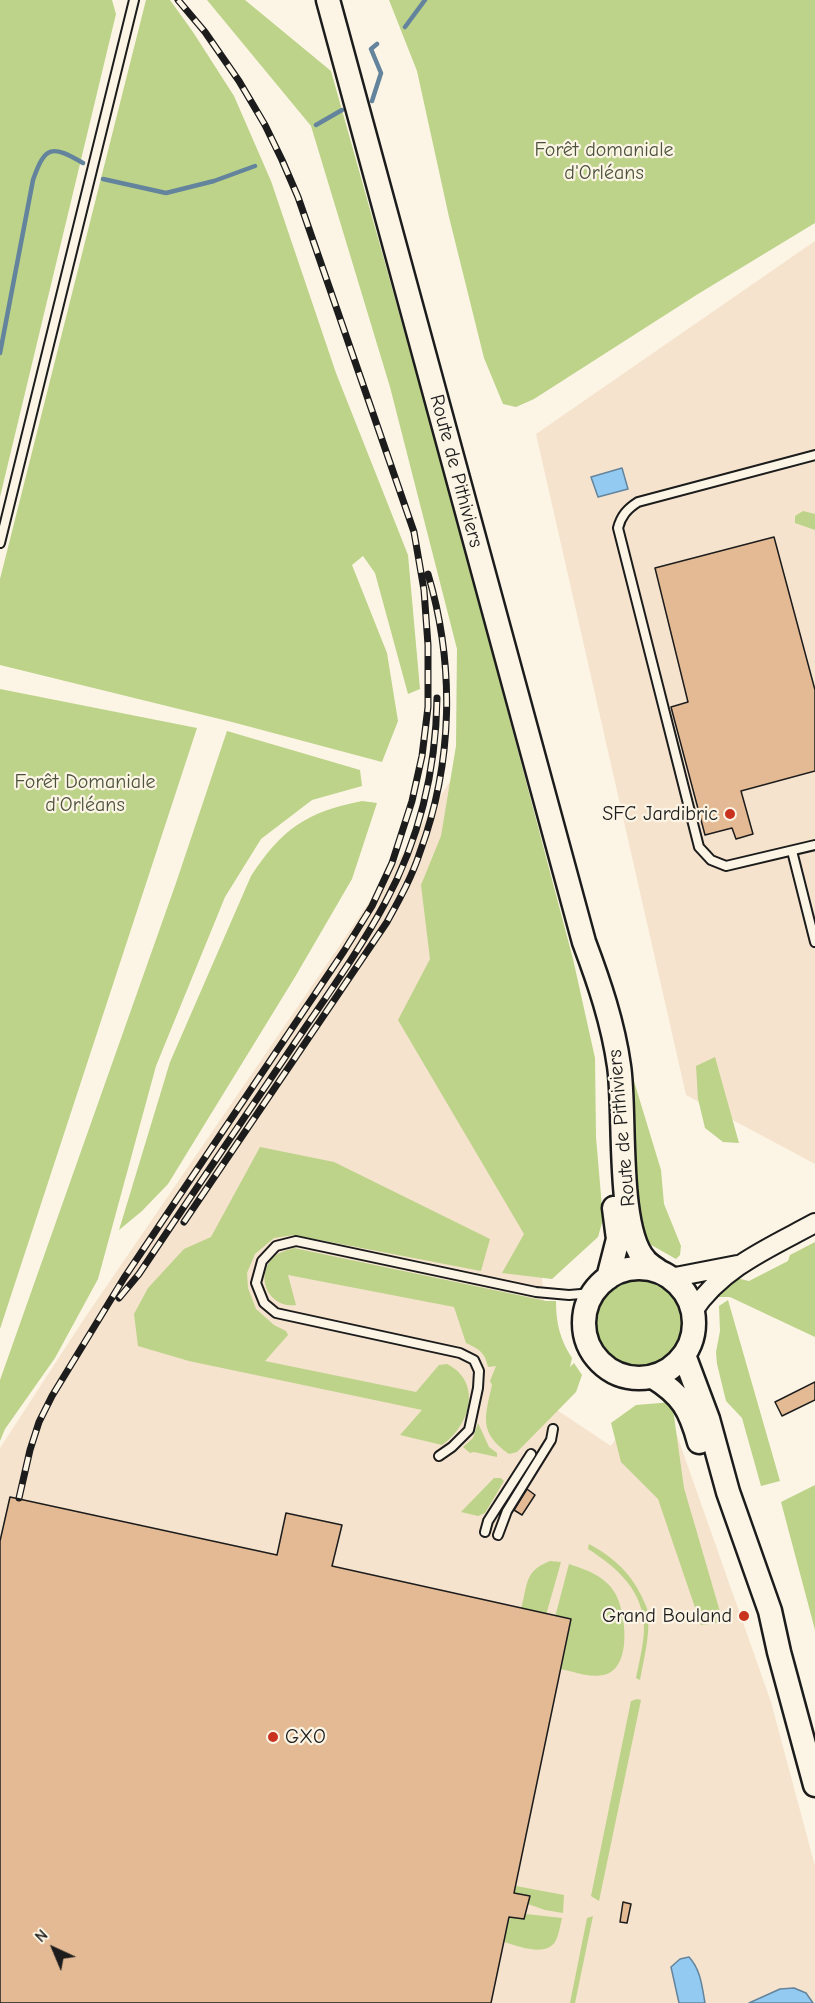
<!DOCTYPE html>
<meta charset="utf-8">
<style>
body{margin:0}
#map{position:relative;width:815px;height:2003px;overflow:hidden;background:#fcf5e5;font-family:"Comic Neue",sans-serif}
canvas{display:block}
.north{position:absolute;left:24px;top:1919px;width:60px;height:60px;-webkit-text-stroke:4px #fcf5e5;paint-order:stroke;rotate:316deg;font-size:16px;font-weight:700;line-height:24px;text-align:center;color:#1c1c1c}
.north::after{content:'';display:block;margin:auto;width:21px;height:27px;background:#1c1c1c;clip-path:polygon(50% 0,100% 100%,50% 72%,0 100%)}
</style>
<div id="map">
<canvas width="815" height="2003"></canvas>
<div class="north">N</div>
</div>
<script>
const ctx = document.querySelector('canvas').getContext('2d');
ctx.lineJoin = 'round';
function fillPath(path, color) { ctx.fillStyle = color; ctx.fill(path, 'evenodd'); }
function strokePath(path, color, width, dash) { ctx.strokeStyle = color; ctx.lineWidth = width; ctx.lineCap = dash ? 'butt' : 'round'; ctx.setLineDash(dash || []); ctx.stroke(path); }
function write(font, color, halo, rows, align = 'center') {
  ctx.font = font + ' "Comic Neue",sans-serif'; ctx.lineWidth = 4.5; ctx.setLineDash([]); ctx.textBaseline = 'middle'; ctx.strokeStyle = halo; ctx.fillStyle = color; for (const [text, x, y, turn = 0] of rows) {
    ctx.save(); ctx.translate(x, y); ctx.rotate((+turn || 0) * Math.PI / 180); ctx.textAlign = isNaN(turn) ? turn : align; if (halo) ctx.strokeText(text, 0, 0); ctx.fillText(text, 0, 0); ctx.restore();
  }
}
fillPath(new Path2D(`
 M815,241v923l-129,-69 -150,-661z
 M499,707l48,634 20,31 -19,32 63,42 23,-37 33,-2 104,295 44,164v137h-815v-555l84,-129 325,-475z`), '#f5e3cd');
fillPath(new Path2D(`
 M0,0h112l4,14 -116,483z
 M146,0h24l23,32 41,64 37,85 65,192 72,182 12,134 -12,5 -33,-121 -12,-17 -11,9 35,88 11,68 -16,41 -150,-40 -232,-57v-86z
 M207,0h38l86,71 119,423 123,465 22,99 1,79 7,82 -5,18 -46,42 -50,-6 22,-39 -126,-214 32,-61 -9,-74 20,-49 15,-90 1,-97 -67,-262 -79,-261z
 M389,0h426v223l-117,71 -164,105 -18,8 -13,-3 -19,-46 -35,-141 -32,-146z
 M803,511l12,3v16l-20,-7v-7z
 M0,689l197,39 -197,601z
 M227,731l133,39 2,16 -50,14 -51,39 -36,58 -69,169 -58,213 -43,79 -50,71 -5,12v-61l176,-497z
 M362,801l15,2 -25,76 -57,98 -127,207 -26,27 -23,19 51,-168 81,-186c31,-47 55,-64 111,-75z
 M715,1057l24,86 -16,-1 -18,-14 -7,-29 -2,-33z
 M625,1078h8l28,92 3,34 17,42 -1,9 -4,4 -30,-17 -10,-29z
 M260,1147l74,15 156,77 -9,32 -187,-36 -20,3 -19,16 -8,19 1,15 8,21 18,16 12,6 2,4 -23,26 151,31 23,-27 8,-1c36,18 23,62 -5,81l-42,-10 22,-25 -233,-49 -51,-15 -4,-32 14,-26 36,-39 27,-12z
 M815,1242v95l-85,-40h-16l22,-19 13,3 39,-20 2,-6z
 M294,1248l252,53h10c0,22 4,39 16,57l-2,9 4,-4 8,12 -6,17 -59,60 -8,2c-31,-22 -24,-37 -17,-69l-2,-4 6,-15 -8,1c-3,-15 -9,-18 -22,-24l-12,-36 -166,-32 8,30c-28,4 -43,-31 -21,-49 5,-4 13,-6 19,-8z
 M593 1324a45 45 0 1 1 90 0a45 45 0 1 1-90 0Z
 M728,1300l52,181 -19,5 -19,-68 -16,-17 -9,-37 -1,-12 4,-21 -1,-25z
 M672,1402l12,86 39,134 -22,3 -43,-126 -37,-37 -10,-39 25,-18z
 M478,1423l11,24 8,6v4l-23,-5 -4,1 -7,-6 10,-9z
 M494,1478h7l3,3 -19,32 -7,3 -17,-4z
 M815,1485v145l-34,-128z
 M589,1544c24,13 41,28 53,53 2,5 6,11 6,17 2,22 -4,44 -8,66l-4,-2c3,-15 7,-31 8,-47 1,-39 -26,-63 -56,-82z
 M550,1561l11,1 -15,53 -25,-6c7,-25 3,-38 29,-48z
 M569,1564c18,6 36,12 46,29 11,19 17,72 -8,81 -15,5 -32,-2 -46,-5l10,-49 -16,-3z
 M637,1699l4,1 -42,201 -8,-5 40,-195z
 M516,1886l48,9 -1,18 -18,-3 -17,-6 1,-8 -15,-3z
 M526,1914l36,4c-2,8 -3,17 -7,24 -10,15 -37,4 -51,0l5,-25 15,2z
 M593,1916l-18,87h-5l17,-85z`), '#bcd389');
const water = new Path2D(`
 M622,468l6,21 -30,8 -7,-20z
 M689,1957c12,13 13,30 16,46h-26l-8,-36 9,-8z
 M794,1988l12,5 7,10h-64l31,-14z`);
fillPath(water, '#93caf2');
strokePath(water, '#63849c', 1.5);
strokePath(new Path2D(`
 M405,27l20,-27
 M372,101l9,-28 -10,-24 6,-5
 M316,125l26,-15
 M103,179l63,14 48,-12 41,-15
 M0,353l33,-173c12,-35 19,-35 50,-17`), '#63849c', 4.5);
const building = new Path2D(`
 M774,537l41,153v81l-74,20 12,43 -17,5 -4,-11 -27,7 -34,-128 17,-5 -33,-134z
 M815,1382v18l-33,16 -7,-14z
 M527,1489l8,6 -13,20 -8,-5z
 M10,1497l267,58 9,-42 56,12 -10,41 239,53 -57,274 16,3 -6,23 -15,-2 -18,86h-491v-462z
 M623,1902l8,2 -4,19 -7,-1z`);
fillPath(building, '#e4ba94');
strokePath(building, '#1c1c1c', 1.5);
const service = new Path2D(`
 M815,455l-177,47c-11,7 -17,14 -20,26l81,319 12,13 15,6 89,-21
 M0,543l134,-543
 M792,851l23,91
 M439,1456l13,-9 17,-17 9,-42 1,-17 -5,-11 -14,-7 -184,-40 -12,-10 -8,-20 6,-22 14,-15 20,-5 240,51 33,3 24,-2
 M485,1532l3,-11 43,-67
 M498,1535l9,-24 44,-71 2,-11`);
const tertiary = new Path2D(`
 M670,1278l67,-13
 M693,1311c29,-44 78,-64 122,-88`);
const primary = new Path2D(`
 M328,0l256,942c15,40 29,81 35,124 7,45 -3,162 26,194 4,5 10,8 15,12
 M584 1323a55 55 0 1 1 110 0a55 55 0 1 1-110 0Z
 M608,1278l10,-39 -4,-31
 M684,1355l24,64 20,73 42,119 9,41 36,133
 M653,1377c29,18 37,32 46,65`);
strokePath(service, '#1c1c1c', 12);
strokePath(tertiary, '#1c1c1c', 22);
strokePath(primary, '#1c1c1c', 27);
strokePath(service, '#fcf5e5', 8);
strokePath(tertiary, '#fcf5e5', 18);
strokePath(primary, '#fcf5e5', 22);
const rail = new Path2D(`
 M184,1222l203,-300c12,-22 25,-45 33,-70 33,-89 35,-187 8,-278
 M119,1298l20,-24c48,-72 96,-143 145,-215 34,-51 72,-102 101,-156 34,-63 51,-134 52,-205
 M19,1498l11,-48 9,-28 13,-26 72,-118 220,-327 28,-45 20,-43 20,-62 10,-45 6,-49v-62l-4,-55 -10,-58 -116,-335 -16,-37 -17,-35 -26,-44 -34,-49 -27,-32`);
strokePath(rail, '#1c1c1c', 7);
strokePath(rail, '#fcf5e5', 4.5, [14]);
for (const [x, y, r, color] of [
 [730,814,6,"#c8321e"],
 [744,1616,6,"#c8321e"],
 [273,1737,6,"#c8321e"]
]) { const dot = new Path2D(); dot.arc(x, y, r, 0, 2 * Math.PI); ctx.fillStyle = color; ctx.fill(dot); strokePath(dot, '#fcf5e5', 2); }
write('20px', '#4c533d', '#fcf5e5', [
 ["Forêt domaniale",604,150],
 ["d'Orléans",604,173],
 ["Forêt Domaniale",85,782],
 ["d'Orléans",85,805]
]);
write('20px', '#1c1c1c', '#fcf5e5', [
 ["Route de Pithiviers",456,471,75],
 ["Route de Pithiviers",622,1128,-95]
]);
write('20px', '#1c1c1c', '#fcf5e5', [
 ["SFC Jardibric",718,814],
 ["Grand Bouland",732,1616],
 ["GXO",285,1737,"left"]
], 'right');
</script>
